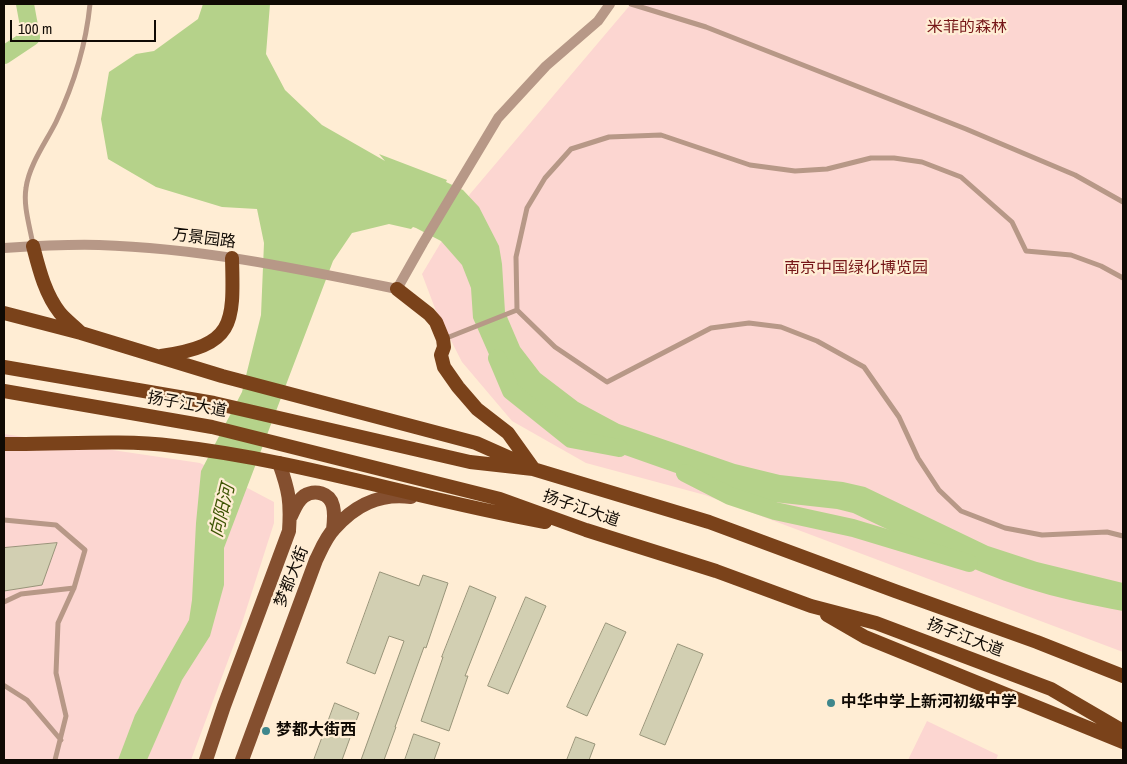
<!DOCTYPE html>
<meta charset="utf-8">
<style>
body{margin:0}
#map{position:relative;width:1127px;height:764px;overflow:hidden;background:#ffedd4;font-family:"Archivo Narrow",sans-serif}
canvas{display:block}
.frame{position:absolute;inset:0;border:5px solid #100a04;pointer-events:none}
.scale{position:absolute;left:10px;top:20px;width:146px;height:22px;box-sizing:border-box;border:2px solid #100a04;border-top:0;padding-left:6px;font-size:15px;line-height:18px;white-space:nowrap;color:#100a04;-webkit-text-stroke:4px #ffedd4;paint-order:stroke}
</style>
<div id="map">
<canvas width="1127" height="764"></canvas>
<div class="frame"></div>
<div class="scale">100 m</div>
</div>
<script>
const ctx = document.querySelector('canvas').getContext('2d');
ctx.lineJoin = 'round';
function fillPath(path, color) { ctx.fillStyle = color; ctx.fill(path, 'evenodd'); }
function strokePath(path, color, width, dash) { ctx.strokeStyle = color; ctx.lineWidth = width; ctx.lineCap = dash ? 'butt' : 'round'; ctx.setLineDash(dash || []); ctx.stroke(path); }
function write(font, color, halo, rows, align = 'center') {
  ctx.font = font + ' "Archivo Narrow","Noto Sans SC",sans-serif'; ctx.lineWidth = 4.5; ctx.setLineDash([]); ctx.textBaseline = 'middle'; ctx.strokeStyle = halo; ctx.fillStyle = color; for (const [text, x, y, turn = 0] of rows) {
    ctx.save(); ctx.translate(x, y); ctx.rotate((+turn || 0) * Math.PI / 180); ctx.textAlign = isNaN(turn) ? turn : align; if (halo) ctx.strokeText(text, 0, 0); ctx.fillText(text, 0, 0); ctx.restore();
  }
}
fillPath(new Path2D(`
 M631,4h492v648l-418,-157 -119,-32 -74,-42 -50,-59 -26,-51 -14,-37 48,-80z
 M4,434l196,29 74,39v21l-32,100 -51,137h-187z
 M927,721l71,34 -2,5h-88z`), '#fcd6d1');
fillPath(new Path2D(`
 M203,4h67l-4,50 19,36 37,35 63,36 -6,-7 68,26 -1,2 17,8 16,17 20,39 3,18 3,48 15,35 20,26 38,29 41,22 116,40 45,11 63,7 22,5 123,59 49,16 86,21v28c-32,-6 -66,-13 -97,-23 -60,-19 -117,-49 -173,-75l-16,-4 -63,-7 -50,-12 -119,-42 -45,-24 -47,-35 -22,-30 -18,-41 -2,-30 -9,-23 -21,-24 -25,-13 -3,-1 -2,2 -22,-5 -37,9 -19,28 -109,287v37l-14,51 -28,44 -35,80h-29l17,-45 54,-95 3,-20 4,-77 5,-52 41,-79 19,-77 3,-72 -7,-34 -35,-2 -66,-20 -48,-28 -7,-40 8,-47 27,-18 18,-3 44,-32z`), '#b5d28a');
strokePath(new Path2D(`
 M4,55l27,-18 -6,-33
 M497,358l14,33 60,48 48,9
 M685,473l45,23 45,15 78,17 116,35`), '#b5d28a', 18);
const building = new Path2D(`
 M57,543l-15,42 -38,6v-43z
 M380,572l39,14 4,-11 25,8 -22,65 -2,-1 -29,80h1l-12,33h-23l43,-119 -15,-5 -14,38 -28,-11z
 M470,586l26,11 -31,79h3l-19,55 -28,-10 22,-64h-1z
 M526,597l20,9 -38,88 -20,-8z
 M606,623l20,9 -39,84 -20,-9z
 M678,644l25,10 -38,91 -25,-10z
 M335,703l24,10 -17,47h-28z
 M414,734l26,9 -6,17h-29z
 M576,737l19,7 -6,16h-22z`);
fillPath(building, '#d2cfb2');
strokePath(building, '#989479', 1);
strokePath(new Path2D(`
 M631,4l75,23 260,102 109,46 48,27
 M33,245c-3,-18 -10,-39 -7,-57 3,-23 20,-46 30,-66 18,-38 30,-77 34,-118
 M1123,278l-22,-12 -30,-11 -45,-4 -14,-29 -51,-45 -39,-15 -28,-4h-23l-44,11 -32,2 -45,-6 -89,-30 -52,2 -38,12 -26,29 -18,30 -11,49 1,53 38,37 52,35 104,-54 38,-5 32,4 36,14 47,26 35,50 19,41 21,32 22,21 44,17 37,7 65,-3 16,4
 M444,339l73,-29
 M4,520l52,5 29,25 -11,38 -16,35 -2,50 10,43 -11,44
 M4,602l17,-8 53,-6
 M5,686l22,14 34,40`), '#b79887', 5);
strokePath(new Path2D(`
 M4,248c31,-2 64,-4 95,-3 101,3 200,24 298,44l26,-46 75,-125 48,-52 52,-45 12,-17`), '#b79887', 10);
strokePath(new Path2D(`
 M291,516c3,-6 6,-15 13,-20 11,-7 26,-3 29,10 2,8 1,16 0,24
 M206,760l18,-54 65,-175c2,-29 0,-40 -10,-68
 M242,760l74,-200c5,-10 10,-23 18,-31 21,-24 45,-36 77,-32`), '#844f2f', 14);
strokePath(new Path2D(`
 M33,246c6,23 12,48 27,67 6,7 14,13 20,19
 M397,289l32,25 7,8 7,17 1,8 -3,8 3,12 14,20 19,22 31,24 25,35
 M4,313l77,20 141,43 254,67 45,20
 M161,356c73,-11 73,-30 71,-98
 M4,367l210,36 256,59 63,7 176,53 186,69 142,51 86,34
 M4,391l208,36 288,72 86,31 130,41 95,35 65,17 175,66 72,42
 M4,444c57,1 113,-5 170,2 125,14 247,54 371,76
 M827,615l38,22 258,105`), '#7a421a', 14);
for (const [x, y, r, color] of [
 [831,703,5,"#3f878c"],
 [266,731,5,"#3f878c"]
]) { const dot = new Path2D(); dot.arc(x, y, r, 0, 2 * Math.PI); ctx.fillStyle = color; ctx.fill(dot); strokePath(dot, '#ffedd4', 2); }
write('16px', '#761718', '#ffedd4', [
 ["米菲的森林",967,28],
 ["南京中国绿化博览园",856,269]
]);
write('16px', '#100a04', '#ffedd4', [
 ["万景园路",204,239,7],
 ["扬子江大道",187,405,10],
 ["扬子江大道",581,509,19],
 ["梦都大街",292,577,-68],
 ["扬子江大道",965,638,21]
]);
write('bold 16px', '#100a04', '#ffedd4', [
 ["中华中学上新河初级中学",841,703],
 ["梦都大街西",276,731]
], 'left');
write('italic 18px', '#3e5504', '#ffedd4', [
 ["向阳河",223,511,-76]
]);
</script>
